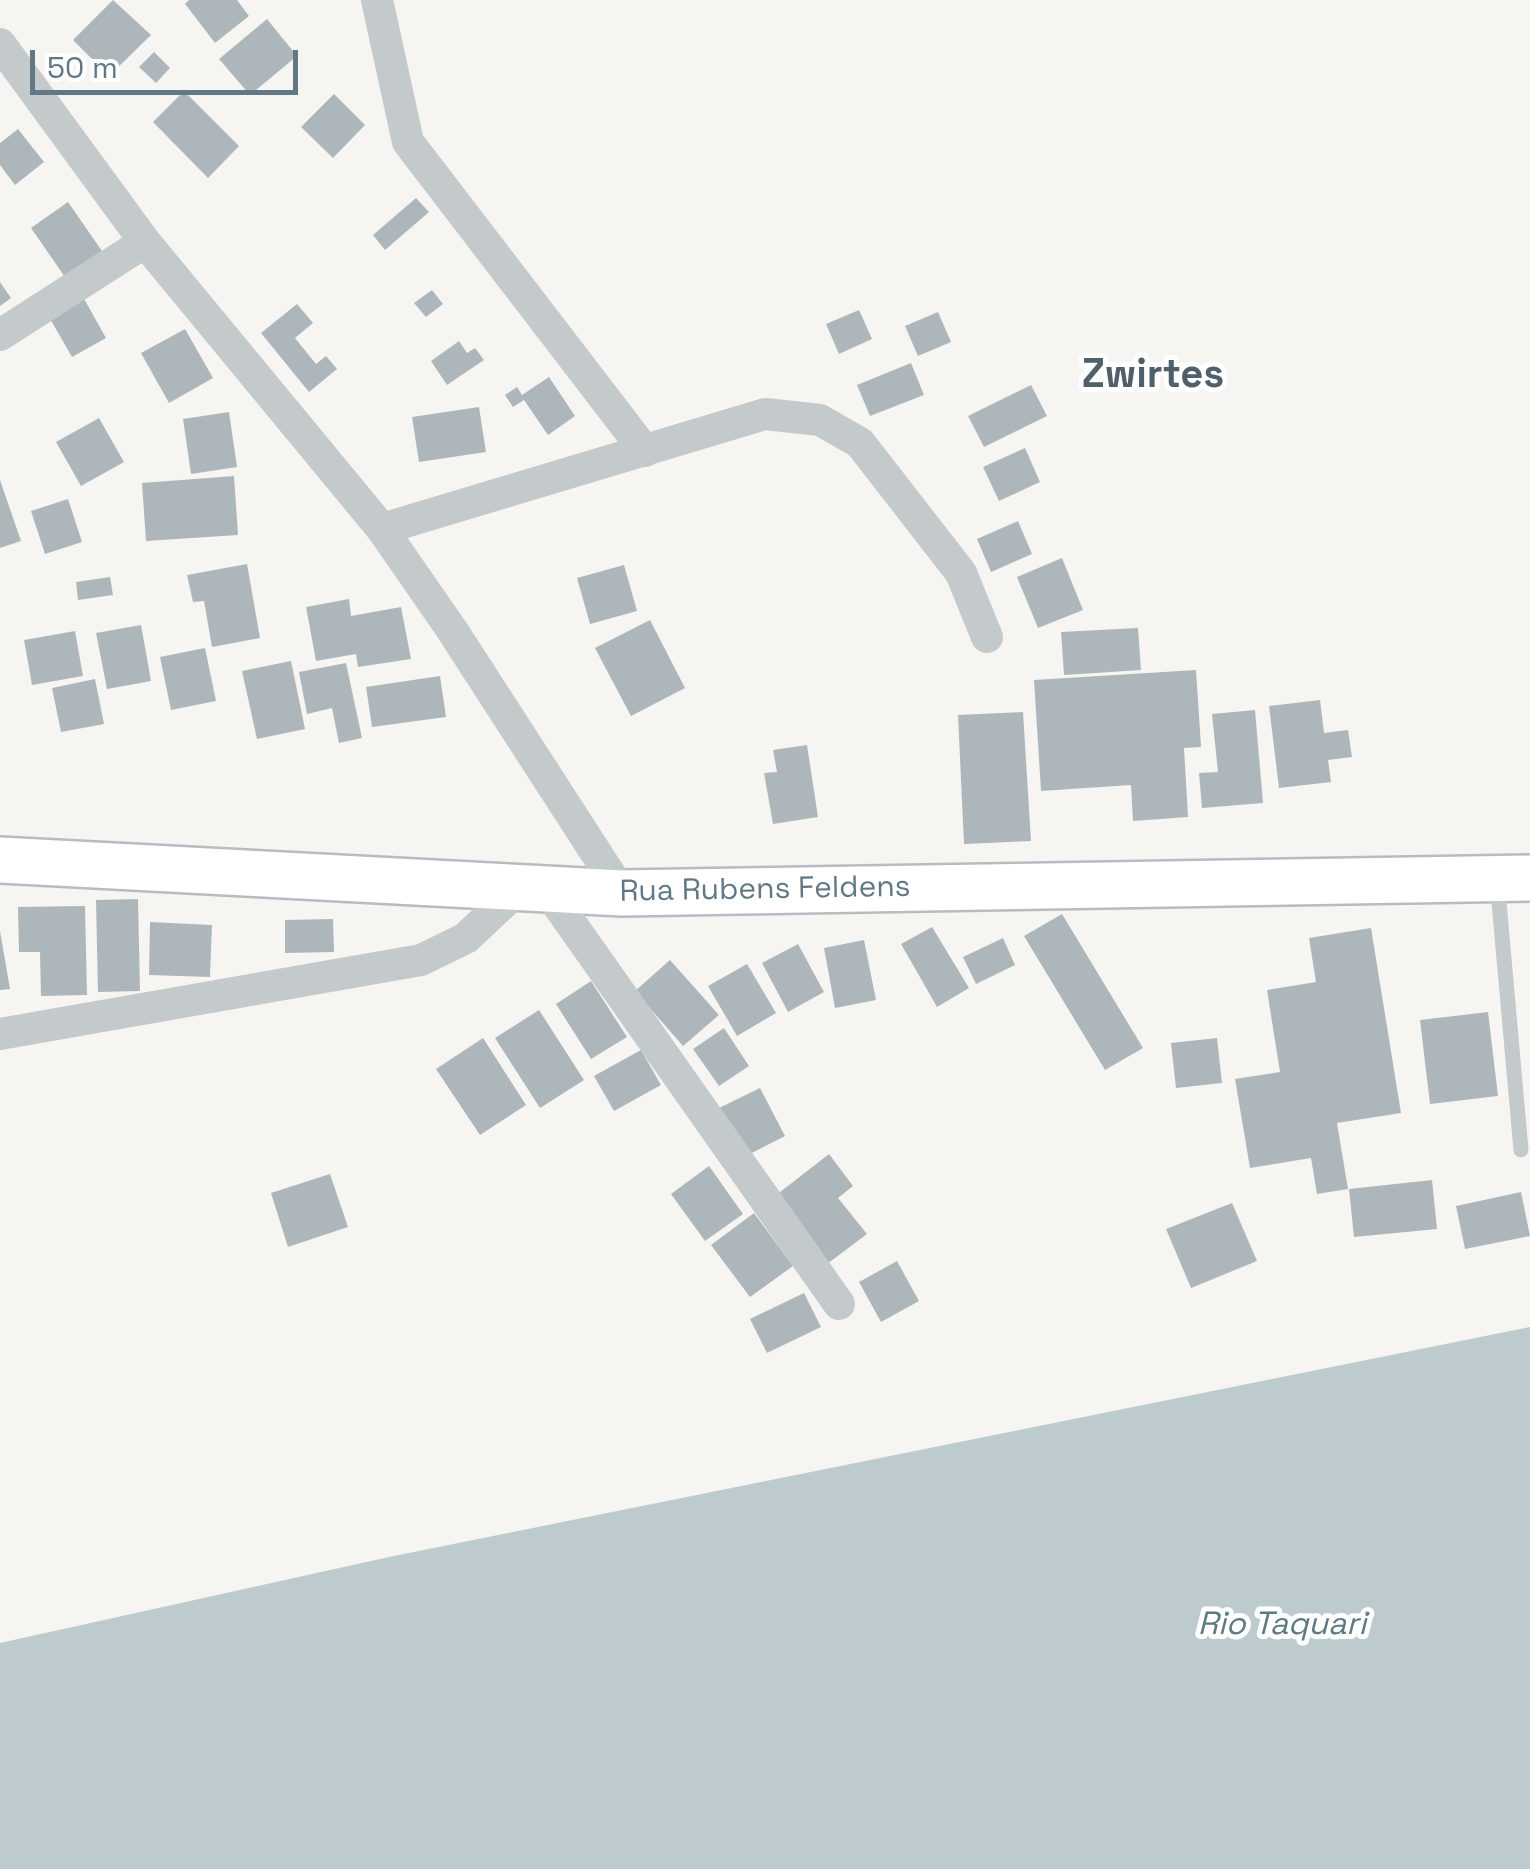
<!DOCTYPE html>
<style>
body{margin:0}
#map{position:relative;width:1530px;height:1869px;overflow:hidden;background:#f6f5f1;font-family:"Space Grotesk",sans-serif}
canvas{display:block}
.scale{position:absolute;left:30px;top:50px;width:268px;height:45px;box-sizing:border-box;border:5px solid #617885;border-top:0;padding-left:12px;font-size:30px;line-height:35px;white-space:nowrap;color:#617885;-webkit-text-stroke:8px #fff;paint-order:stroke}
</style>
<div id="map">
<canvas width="1530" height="1869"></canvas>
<div class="scale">50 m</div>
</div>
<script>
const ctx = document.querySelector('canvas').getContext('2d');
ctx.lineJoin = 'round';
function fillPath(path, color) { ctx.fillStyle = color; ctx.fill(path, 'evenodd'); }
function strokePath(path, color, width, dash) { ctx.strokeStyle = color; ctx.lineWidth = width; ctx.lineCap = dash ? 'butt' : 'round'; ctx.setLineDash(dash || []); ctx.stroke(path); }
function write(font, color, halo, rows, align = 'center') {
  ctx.font = font + ' "Space Grotesk",sans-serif'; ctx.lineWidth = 10; ctx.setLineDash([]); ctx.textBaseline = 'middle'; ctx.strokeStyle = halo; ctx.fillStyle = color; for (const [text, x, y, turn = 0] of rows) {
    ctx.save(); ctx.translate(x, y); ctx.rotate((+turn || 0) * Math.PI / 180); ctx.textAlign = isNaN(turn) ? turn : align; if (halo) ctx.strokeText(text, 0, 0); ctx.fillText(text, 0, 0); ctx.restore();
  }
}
fillPath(new Path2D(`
 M1530,1327v542h-1530v-226l389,-86z`), '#bdcbcf');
fillPath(new Path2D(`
 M113,0l38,35 -42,41 -36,-36z
 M189,0h48l12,16 -34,27 -30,-39z
 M267,19l30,37 -47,39 -31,-36z
 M154,52l16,16 -14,15 -17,-16z
 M184,91l55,55 -31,32 -55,-56z
 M334,94l31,31 -32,33 -32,-31z
 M18,129l26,33 -29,23 -15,-20v-22z
 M416,198l13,14 -44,38 -12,-15z
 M68,202l34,49 -37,26 -34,-49z
 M0,282l11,16 -11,8z
 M432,290l11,14 -17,13 -12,-14z
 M83,297l23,41 -34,19 -23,-40z
 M297,304l16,19 -18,15 21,26 10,-8 11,13 -28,23 -48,-59z
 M859,310l13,29 -33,15 -13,-30z
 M938,312l13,30 -33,14 -13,-30z
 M185,329l28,49 -44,25 -28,-50z
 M459,341l8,12 8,-5 9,12 -37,25 -16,-24z
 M911,363l13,32 -54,21 -13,-31z
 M549,377l26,39 -27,19 -24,-35 -11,7 -8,-12 12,-8 5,8z
 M1031,385l16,31 -63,31 -16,-31z
 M479,407l7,45 -67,10 -7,-45z
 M229,412l8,55 -46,7 -8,-55z
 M99,418l25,44 -43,24 -25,-44z
 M1025,448l15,34 -41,19 -16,-34z
 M234,476l4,59 -92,6 -4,-58z
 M0,480l21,61 -21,7z
 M68,499l14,43 -37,12 -14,-43z
 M1018,521l14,33 -41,18 -14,-33z
 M1062,558l21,52 -45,18 -21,-51z
 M247,564l13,74 -48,9 -8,-46 -11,1 -6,-27z
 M624,565l13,46 -47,13 -13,-46z
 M110,577l3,18 -35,5 -2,-18z
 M349,599l2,17 50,-9 10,52 -53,8 -2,-13 -40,7 -10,-54z
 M650,620l35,68 -54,28 -36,-68z
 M141,625l10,56 -44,8 -11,-56z
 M1138,628l3,42 -77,5 -3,-43z
 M75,631l8,45 -51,9 -8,-45z
 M205,648l11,53 -45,9 -11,-53z
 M291,661l14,68 -48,10 -15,-68z
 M346,663l16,75 -23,5 -7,-35 -25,6 -8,-42z
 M1196,670l5,77 -17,1 4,69 -55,4 -2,-36 -90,6 -7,-111z
 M440,676l6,41 -74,10 -6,-40z
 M95,679l9,45 -43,8 -9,-44z
 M1320,700l4,33 24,-3 4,27 -24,3 3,22 -52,6 -10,-82z
 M1255,710l8,93 -61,5 -3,-35 19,-1 -6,-58z
 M1023,712l8,129 -67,3 -6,-129z
 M807,745l11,72 -45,7 -9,-51 13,-1 -4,-22z
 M138,899l2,92 -42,1 -2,-92z
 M85,906l2,89 -46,1 -1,-44h-21l-1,-45z
 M1062,914l81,134 -38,22 -81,-134z
 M333,919l1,33 -49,1v-33z
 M150,922l62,3 -2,52 -61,-2z
 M932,927l37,61 -32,19 -36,-63z
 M1371,928l30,185 -64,10 11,66 -31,5 -6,-36 -61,10 -15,-89 45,-7 -13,-82 49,-8 -7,-44z
 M0,931l10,58 -10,1z
 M1003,938l12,27 -39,19 -13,-27z
 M864,940l12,60 -41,8 -11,-60z
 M798,944l26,48 -36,20 -26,-49z
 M670,960l49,55 -36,31 -48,-55z
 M747,964l29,49 -39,23 -29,-50z
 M591,981l36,56 -36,22 -35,-55z
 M539,1010l45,70 -44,28 -45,-70z
 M1488,1012l10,84 -68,8 -10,-84z
 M724,1028l25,38 -30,20 -26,-37z
 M483,1038l43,67 -46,30 -44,-66z
 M1217,1038l5,45 -46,5 -5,-45z
 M641,1050l20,35 -47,26 -20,-35z
 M760,1088l25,48 -43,22 -25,-49z
 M829,1154l24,32 -15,12 29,36 -40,30 -52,-68z
 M709,1166l34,48 -38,27 -34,-47z
 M330,1174l18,53 -60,20 -17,-54z
 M1432,1180l5,49 -83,8 -5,-48z
 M1521,1192l9,44 -65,13 -9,-43z
 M1232,1203l25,58 -66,27 -25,-59z
 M754,1213l39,53 -43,31 -39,-52z
 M897,1261l22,40 -38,21 -22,-40z
 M804,1293l17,34 -54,26 -17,-34z`), '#adb7bb');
const secondary = new Path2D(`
 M0,860l622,33 908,-15`);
strokePath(secondary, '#b6bcc0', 50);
strokePath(new Path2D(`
 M1497,880l24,270`), '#c4c9cb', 15);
strokePath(new Path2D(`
 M377,0l31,142 237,309
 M0,44l145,198 237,287 70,101 170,263
 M0,335l145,-93
 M382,529l383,-115 55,6 40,23 101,130 26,64
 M548,891l291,413
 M0,1034l421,-74 45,-22 52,-49`), '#c4c9cb', 32);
strokePath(secondary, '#fff', 45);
write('30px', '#617885', '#fff', [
 ["Rua Rubens Feldens",765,890,-1]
]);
write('italic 32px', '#5d7b83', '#fff', [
 ["Rio Taquari",1282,1625]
]);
write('bold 40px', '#50606a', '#fff', [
 ["Zwirtes",1153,376]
]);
</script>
